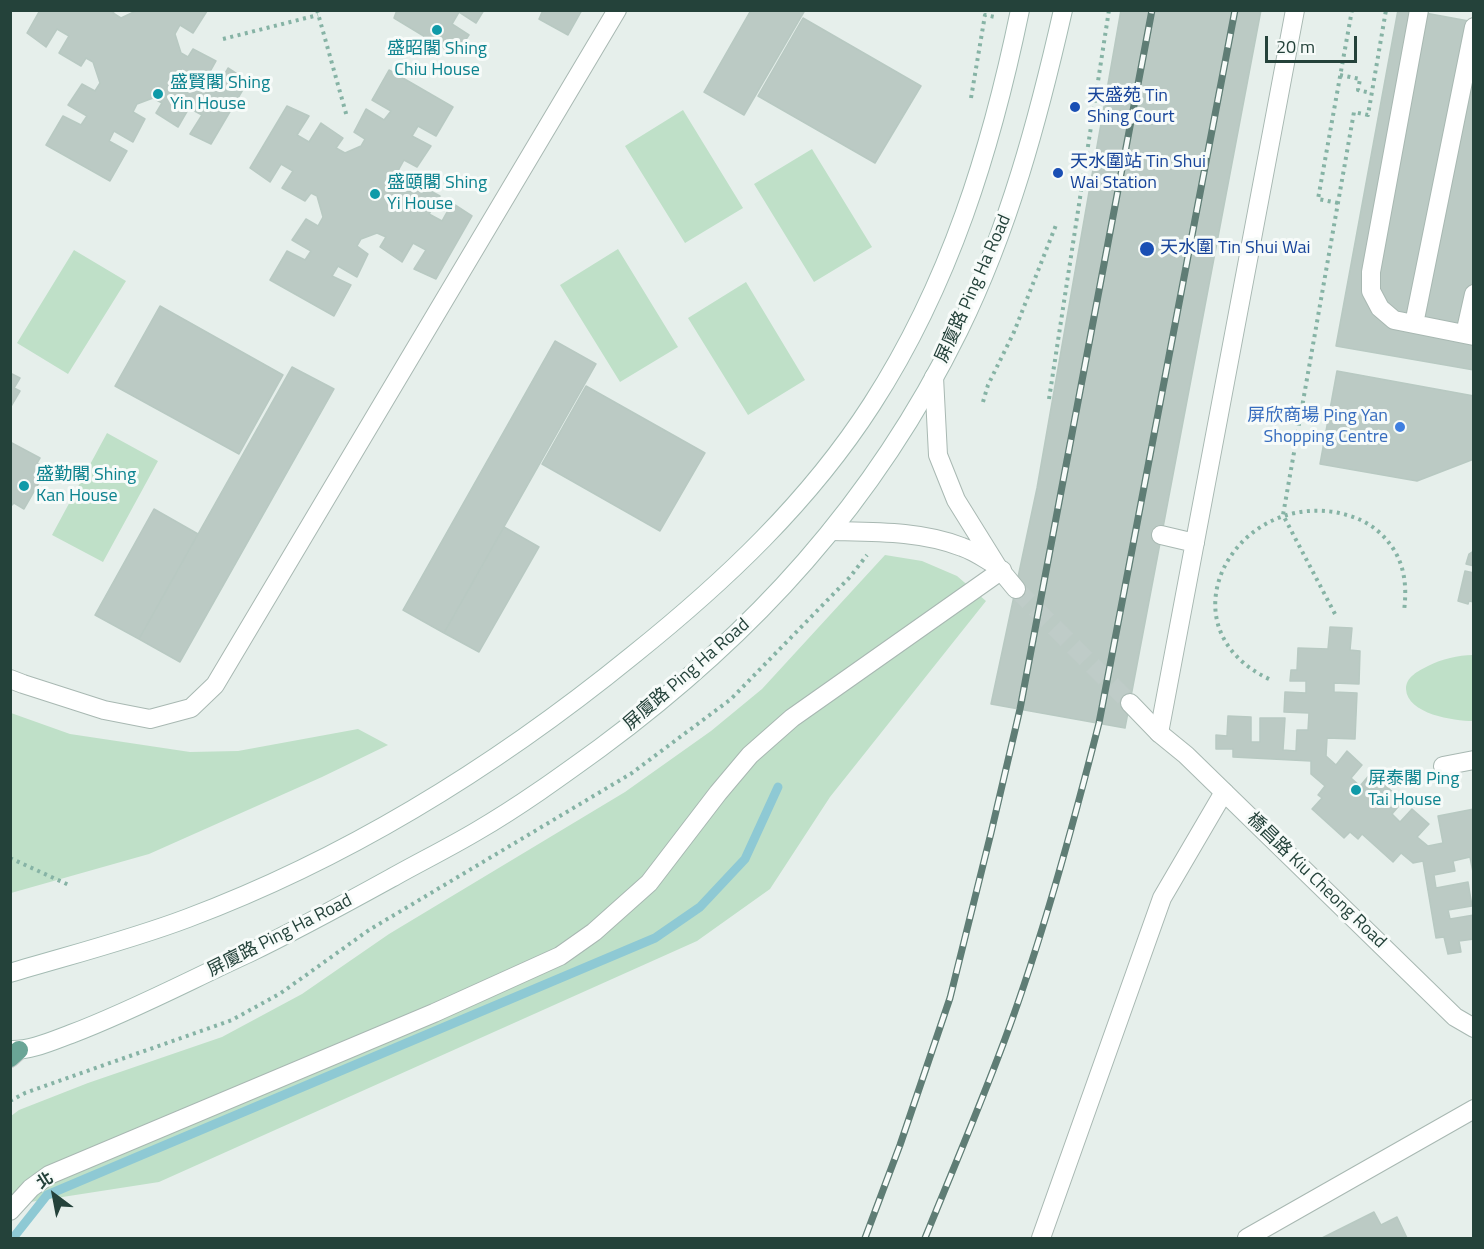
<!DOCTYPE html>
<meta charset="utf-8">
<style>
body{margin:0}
#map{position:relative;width:1484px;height:1249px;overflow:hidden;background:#e6efeb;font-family:"Titillium Web","Noto Sans TC",sans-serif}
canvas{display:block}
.frame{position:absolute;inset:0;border:12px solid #24423a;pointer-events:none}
.north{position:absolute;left:24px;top:1165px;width:60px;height:60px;-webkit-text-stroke:4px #f7fbf9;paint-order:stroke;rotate:328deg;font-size:16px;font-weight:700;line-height:24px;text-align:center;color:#24423a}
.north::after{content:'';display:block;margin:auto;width:21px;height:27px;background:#24423a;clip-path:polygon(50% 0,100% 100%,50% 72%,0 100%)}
.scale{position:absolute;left:1265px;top:36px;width:92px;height:27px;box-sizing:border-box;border:3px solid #24423a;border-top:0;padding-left:8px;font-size:18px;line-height:21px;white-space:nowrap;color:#24423a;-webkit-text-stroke:4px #f7fbf9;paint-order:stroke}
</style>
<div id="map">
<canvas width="1484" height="1249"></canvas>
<div class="frame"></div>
<div class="north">北</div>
<div class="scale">20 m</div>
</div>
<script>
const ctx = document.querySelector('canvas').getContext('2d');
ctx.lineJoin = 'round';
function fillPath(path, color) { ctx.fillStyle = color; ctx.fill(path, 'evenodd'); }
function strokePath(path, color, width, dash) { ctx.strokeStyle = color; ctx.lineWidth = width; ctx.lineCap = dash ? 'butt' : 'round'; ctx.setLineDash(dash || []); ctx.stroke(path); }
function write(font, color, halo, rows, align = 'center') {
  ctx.font = font + ' "Titillium Web","Noto Sans TC",sans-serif'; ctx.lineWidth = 6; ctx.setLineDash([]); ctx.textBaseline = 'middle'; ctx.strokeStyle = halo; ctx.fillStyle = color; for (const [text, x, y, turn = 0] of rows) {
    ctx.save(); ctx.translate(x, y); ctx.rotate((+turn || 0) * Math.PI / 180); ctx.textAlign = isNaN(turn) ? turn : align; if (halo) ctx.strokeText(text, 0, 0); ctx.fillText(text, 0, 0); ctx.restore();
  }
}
fillPath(new Path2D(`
 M683,110l60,98 -58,35 -60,-97z
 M812,149l60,98 -58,35 -60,-98z
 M618,249l60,98 -58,35 -60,-97z
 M74,250l52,31 -58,93 -51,-31z
 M746,282l59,98 -57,35 -60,-97z
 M107,433l51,28 -55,101 -51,-27z
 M885,555l37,6 35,15 29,25 -156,196 -60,92 -73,52 -538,241 -148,23v-89l8,-6 69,-27 134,-46 80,-43 87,-60 236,-142 86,-61 51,-42z
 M1473,655v66c-19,0 -66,-7 -67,-32 0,-12 12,-18 22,-23 14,-7 30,-11 45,-11z
 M11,713l59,21 120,18 48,-1 120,-22 30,16 -66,32 -173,77 -138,39z`), '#bfe0c8');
strokePath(new Path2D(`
 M13,1238l34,-43 608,-257 45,-31 45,-48 33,-72`), '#8ec9d4', 9);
const building = new Path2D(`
 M40,10h75l-2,3 8,5 17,-8h68l1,1 -14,22 -13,-8 -5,9 6,19 7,4 5,-8 23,12 -10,18 12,7 10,-18 20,13 -37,63 -21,-10 12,-19 -13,-7 -11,19 -22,-14 6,-10 -9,-5 -16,6 -4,8 12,7 -12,23 -19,-11 -5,10 18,10 -17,30 -64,-36 17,-29 18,9 6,-9 -19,-11 14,-21 13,7 5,-8 -7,-21 -7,-4 -5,8 -22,-13 10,-17 -12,-7 -11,18 -19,-14z
 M397,10h87l-8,13 -17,-11 -7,12 17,11 -14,20 -61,-37z
 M543,10h39l-14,25 -29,-16z
 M751,10h54l-61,105 -40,-23z
 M1121,10h140l-136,718 -134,-24 46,-216z
 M1398,10h11l65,12v348l-138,-24z
 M803,18l118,68 -46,77 -117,-67z
 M389,70l64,37 -17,29 -18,-10 -6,10 19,10 -14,21 -13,-7 -5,9 5,19 8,4 5,-8 23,12 -11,18 13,7 10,-18 20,13 -36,63 -22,-10 12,-19 -13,-7 -11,19 -22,-15 6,-10 -9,-4 -16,6 -4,7 11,8 -11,23 -19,-11 -6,10 19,9 -17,31 -64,-36 17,-29 18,9 6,-9 -19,-11 14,-21 12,7 5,-9 -6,-21 -6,-3 -6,8 -23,-13 11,-17 -12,-7 -11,18 -20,-14 37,-62 22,10 -12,19 12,7 12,-19 22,15 -7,10 9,5 16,-7 4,-7 -11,-7 12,-23 18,11 7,-9 -19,-11z
 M160,306l123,69 -44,79 -124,-68z
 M555,341l41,23 -152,269 -41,-23z
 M292,367l42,22 -154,273 -41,-23z
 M1337,371l137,25v63l-57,22 -97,-17z
 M10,373l10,5 -6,10 6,3 -10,17z
 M586,386l119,67 -45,78 -118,-67z
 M10,442l30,16 -3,5 10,6 -23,40 -10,-6 -4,4z
 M154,509l44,25 -59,105 -44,-24z
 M504,527l35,20 -60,105 -35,-19z
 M1472,552h2v14l-8,-2 3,-10z
 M1465,571l9,2v29l-5,-1 -1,3 -10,-3z
 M1330,627l22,1 -2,22 10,1 -1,33 -25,-1v9l23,1 -2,46 -28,-1 -1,18 10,9 11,-14 15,14 -11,13 9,8 11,-13 32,28 -11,13 8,8 12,-13 17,15 -12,13 11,9 15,-3 -5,-27 36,-7v68l-4,-20 -17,4 2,10 -21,4 2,13 32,-6 4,24 -24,4 2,9 24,-4v24l-15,2 2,11 -13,2 -4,-17 -8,1 -13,-77 -10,2 -12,-10 -8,9 -31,-28 -4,5 -8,-7 -6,6 -32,-29 10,-11 -4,-3 7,-9 -14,-12v-13l-78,-4v-8h-17v-14l11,1 1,-20 23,1v25h9v-24h25l-2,32 13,1 1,-21h11l1,-17 -25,-1 1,-20 21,1v-12h-16l1,-11h6l1,-22 30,1z
 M1374,1212l7,13 16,-8 10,21h-85z`);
fillPath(building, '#bbcac4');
strokePath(building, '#b8c9c2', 1.5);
strokePath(new Path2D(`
 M1016,589l114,114`), '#bfccc8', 18, [18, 9]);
const lane = new Path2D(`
 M1419,10l-48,262v19l9,17 14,12 80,16
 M1414,324l60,-297
 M1465,334l9,-40
 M1161,535l34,8
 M10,679l13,5 81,26 46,9 41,-11 24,-23 402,-675
 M1159,733l136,-723
 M1443,766l31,-6
 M10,1211l21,-23 18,-13 385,-162 126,-57 34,-24 55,-49 69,-90 32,-38 42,-37 210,-148
 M1041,1238l121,-340 62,-106
 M1247,1238l227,-129`);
const street = new Path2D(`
 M934,377l4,78 18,45 41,66 19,23
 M831,531c44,1 90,0 131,16 12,4 23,12 34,18
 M1130,703l29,30 27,22 269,262 19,11`);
const secondary = new Path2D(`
 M10,973c60,-18 120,-33 178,-55 162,-61 311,-154 445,-263 91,-73 176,-153 239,-251 78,-121 119,-254 148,-394
 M10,1050c20,1 42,-9 61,-16 61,-23 119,-54 178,-81 50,-24 97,-50 146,-77 27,-15 55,-29 82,-45 43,-25 83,-54 123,-83 154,-114 274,-245 359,-418 50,-102 79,-210 104,-320`);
const primary = new Path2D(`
 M10,1058l9,-8`);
strokePath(lane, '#a8b8b2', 20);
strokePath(street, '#a8b8b2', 20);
strokePath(secondary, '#a4bbb3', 20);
strokePath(primary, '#c2cac8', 20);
strokePath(new Path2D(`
 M317,10l30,107
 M223,39l95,-24
 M1340,75l20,4 -2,11 13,3
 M971,98l14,-83 10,2
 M1338,203l-20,-4 34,-189
 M1049,399l60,-389
 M983,402l5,-17 26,-53 42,-107
 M1335,614l-52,-99 71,-403 14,3 18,-105
 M1269,679c-107,-51 -38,-183 65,-167 17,3 33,9 45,20 24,22 29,48 25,79
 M10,858l61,28
 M10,1101l15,-8 207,-73 49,-27 88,-63 263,-157 99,-74 119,-122 17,-22`), '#86b3a5', 4, [3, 4.5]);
strokePath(lane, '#fff', 18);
strokePath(street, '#fff', 18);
strokePath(secondary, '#fff', 18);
strokePath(primary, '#6aa596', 18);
const rail = new Path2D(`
 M865,1238l35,-93 50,-147 41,-165 29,-124 132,-699
 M925,1238c27,-66 55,-132 80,-199 38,-103 67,-210 94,-316l136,-713`);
strokePath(rail, '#5f7d75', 7);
strokePath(rail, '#f7fbf9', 4.5, [14]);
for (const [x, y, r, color] of [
 [437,30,6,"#0f9aa8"],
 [158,94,6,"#0f9aa8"],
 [1075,107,6,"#1a4fb4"],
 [1058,173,6,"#1a4fb4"],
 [375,194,6,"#0f9aa8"],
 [1147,249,8,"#1a4fb4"],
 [1400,427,6,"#3f7fe0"],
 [24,486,6,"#0f9aa8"],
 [1356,790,6,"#0f9aa8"]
]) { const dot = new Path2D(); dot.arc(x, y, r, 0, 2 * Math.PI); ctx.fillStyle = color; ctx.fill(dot); strokePath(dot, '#f7fbf9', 2); }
write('18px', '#0d838f', '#f7fbf9', [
 ["盛昭閣 Shing",437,50,"center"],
 ["Chiu House",437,71,"center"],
 ["盛賢閣 Shing",170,84],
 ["Yin House",170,105],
 ["盛頤閣 Shing",387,184],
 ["Yi House",387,205],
 ["盛勤閣 Shing",36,476],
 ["Kan House",36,497],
 ["屏泰閣 Ping",1368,780],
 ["Tai House",1368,801]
], 'left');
write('18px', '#164399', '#f7fbf9', [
 ["天盛苑 Tin",1087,97],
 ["Shing Court",1087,118],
 ["天水圍站 Tin Shui",1070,163],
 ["Wai Station",1070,184],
 ["天水圍 Tin Shui Wai",1160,249]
], 'left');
write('18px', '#24423a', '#f7fbf9', [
 ["屏廈路 Ping Ha Road",974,289,-66],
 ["屏廈路 Ping Ha Road",687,675,-41],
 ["橋昌路 Kiu Cheong Road",1316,881,44],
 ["屏廈路 Ping Ha Road",280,936,-27]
]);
write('18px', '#366cbe', '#f7fbf9', [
 ["屏欣商場 Ping Yan",1388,417],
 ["Shopping Centre",1388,438]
], 'right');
</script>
